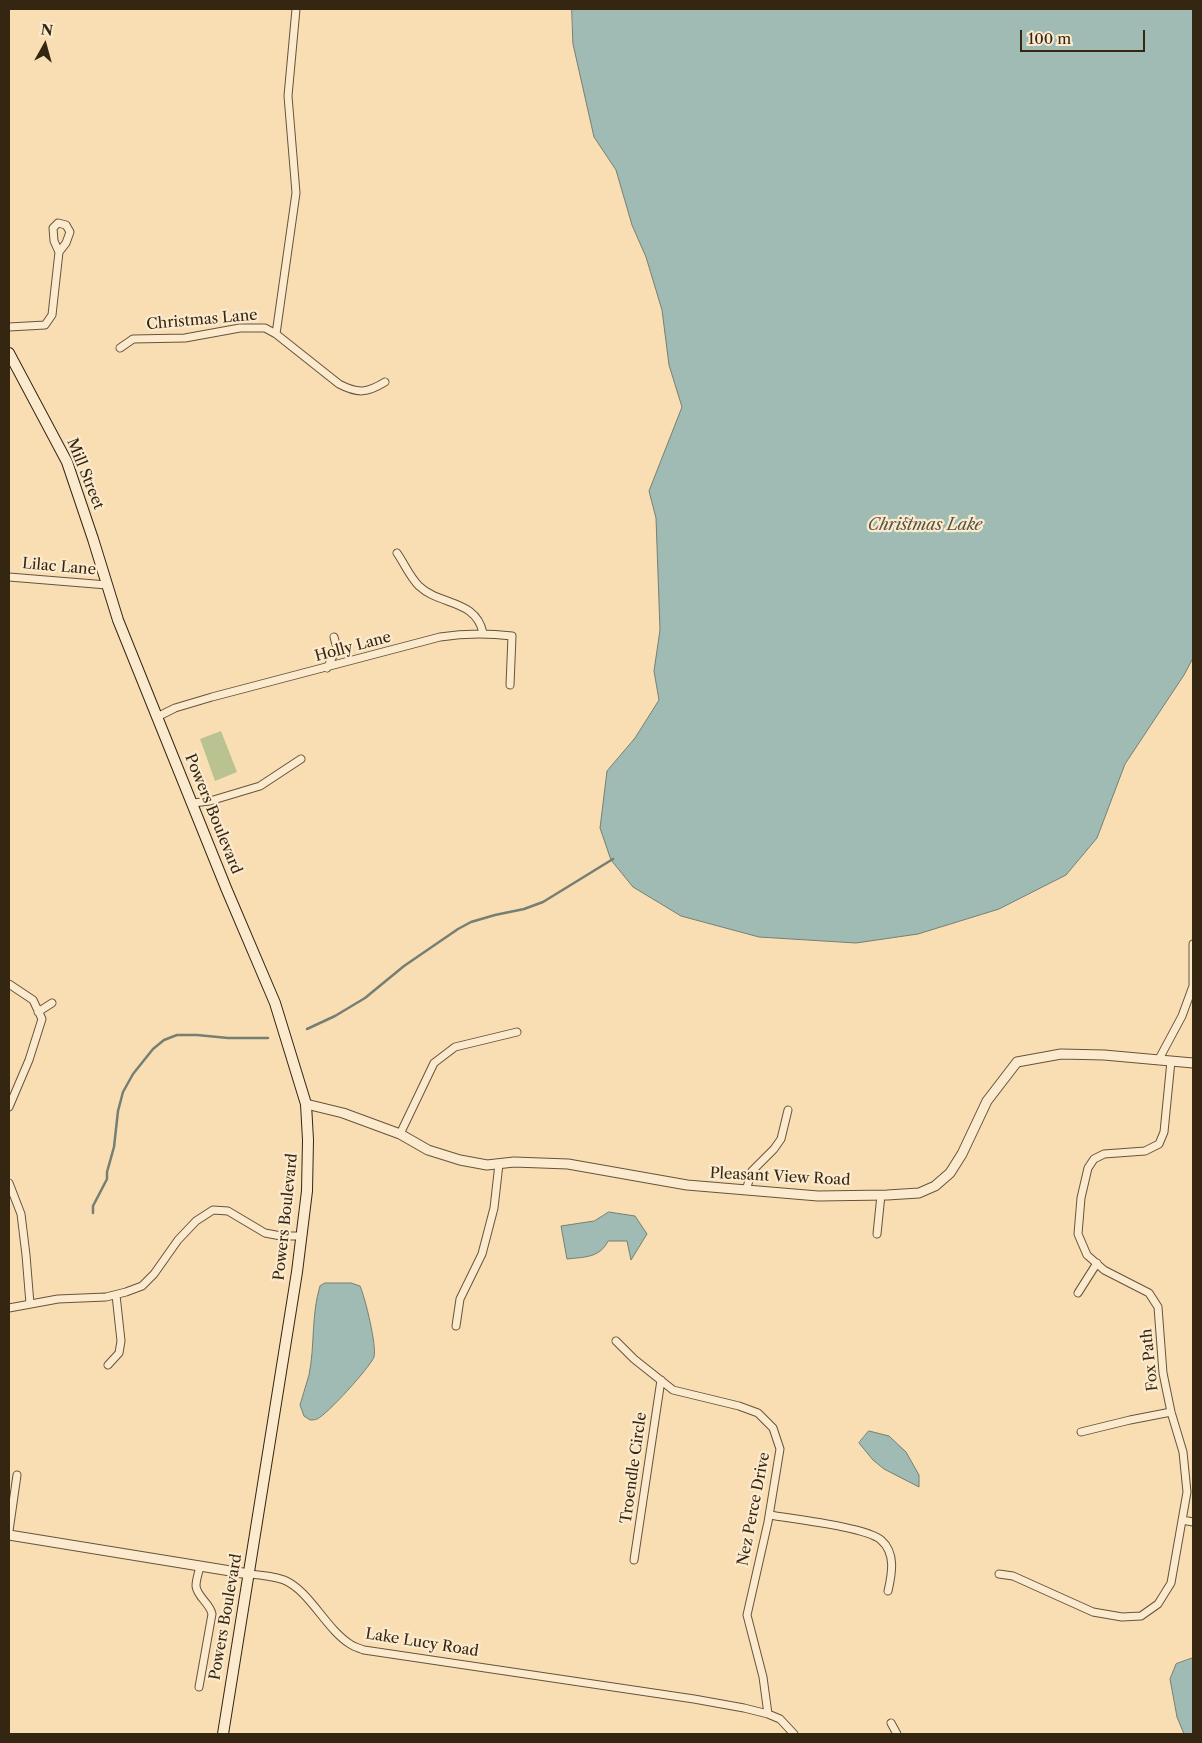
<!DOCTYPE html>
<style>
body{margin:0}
#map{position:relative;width:1202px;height:1743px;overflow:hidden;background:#f9deb4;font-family:"Libre Caslon Text",serif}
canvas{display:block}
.frame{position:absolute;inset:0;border:10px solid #352612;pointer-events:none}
.north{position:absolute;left:20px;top:20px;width:50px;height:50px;-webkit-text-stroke:4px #fbeace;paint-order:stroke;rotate:7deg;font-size:14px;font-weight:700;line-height:20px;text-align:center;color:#352612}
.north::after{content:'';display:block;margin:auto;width:18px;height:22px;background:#352612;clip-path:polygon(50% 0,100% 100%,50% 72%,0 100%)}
.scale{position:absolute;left:1020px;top:30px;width:125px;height:22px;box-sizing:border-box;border:2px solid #352612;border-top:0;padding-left:6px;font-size:15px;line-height:18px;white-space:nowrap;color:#352612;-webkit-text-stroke:4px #fbeace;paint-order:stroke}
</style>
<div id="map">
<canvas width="1202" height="1743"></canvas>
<div class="frame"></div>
<div class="north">N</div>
<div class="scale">100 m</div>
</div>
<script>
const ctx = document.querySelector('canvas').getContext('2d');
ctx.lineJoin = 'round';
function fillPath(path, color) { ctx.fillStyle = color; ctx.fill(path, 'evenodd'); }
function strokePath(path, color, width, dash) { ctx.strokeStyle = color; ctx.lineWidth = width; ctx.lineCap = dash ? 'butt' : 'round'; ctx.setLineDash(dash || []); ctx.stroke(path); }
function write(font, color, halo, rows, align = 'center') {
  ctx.font = font + ' "Libre Caslon Text",serif'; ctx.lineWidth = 4.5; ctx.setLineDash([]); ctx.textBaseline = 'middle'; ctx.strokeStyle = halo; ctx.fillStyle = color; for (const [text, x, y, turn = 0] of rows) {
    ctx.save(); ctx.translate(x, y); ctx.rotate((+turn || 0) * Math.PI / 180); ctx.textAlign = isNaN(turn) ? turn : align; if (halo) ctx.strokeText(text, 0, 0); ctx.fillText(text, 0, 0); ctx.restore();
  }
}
fillPath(new Path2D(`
 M221,731l16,41 -22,9 -15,-42z`), '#b9c290');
const water = new Path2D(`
 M572,9h621v649l-9,17 -59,89 -28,74 -31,37 -67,34 -81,25 -62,9 -97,-6 -78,-21 -48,-29 -22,-27 -11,-32 7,-57 28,-33 24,-38 -5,-29 6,-41 -4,-112 -7,-27 33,-84 -13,-42 -7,-55 -16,-53 -14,-32 -16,-55 -22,-33 -21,-93z
 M609,1212l26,4 12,18 -16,26 -4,-19h-19c-8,17 -24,16 -41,18l-6,-33 33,-5z
 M325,1283h26l9,3c5,11 17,60 14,71 -4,10 -47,58 -57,62 -1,1 -7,1 -7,1l-6,-4 -4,-11c3,-10 6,-20 9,-30 6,-29 2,-60 11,-89z
 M869,1431l20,5 17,16 13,23v12l-35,-18 -11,-9 -14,-17z
 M1193,1658v76h-9l-7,-17 -7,-38 6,-15z`);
fillPath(water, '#9fbbb3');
strokePath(water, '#757f73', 1);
strokePath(new Path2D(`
 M307,1029l28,-13 30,-18 39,-32 54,-37 13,-7 24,-7 29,-6 19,-7 70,-43
 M93,1213v-7l14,-27v-7l7,-25 4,-36 5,-19 10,-18 20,-25 11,-9 13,-5h20l31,3h40`), '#757f73', 2.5);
const minor = new Path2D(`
 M9,327l36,-2 7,-10 7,-63 -5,-11 -1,-13 5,-5 8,2 4,7 -4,11 -7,9
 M276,334l20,-141 -8,-97 8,-87
 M120,348l13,-9 52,-1 55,-10h25l11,6 63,50c19,10 28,9 46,-2
 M397,553c7,10 13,24 22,33 21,20 57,13 64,47
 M9,577l98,8
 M327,668l10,-20 -3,-11
 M157,717l18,-9 37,-11 228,-60c26,-4 46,-4 72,-1l-2,49
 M193,803l17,-2 50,-15 41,-27
 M9,984l24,16 9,19 -13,41 -20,47
 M38,1012l14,-9
 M1159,1059l23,-43 11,-30v-42
 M400,1134l34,-71 21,-16 62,-15
 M9,1183l12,31 5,41 4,49
 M746,1190l6,-19 22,-22 7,-10 7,-29
 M877,1234l4,-39
 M1078,1293l19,-30
 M9,1308l49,-9 48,-2 20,-5 16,-6 12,-12 24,-34 18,-19 17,-11 15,1 37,22 16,3h20
 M456,1326l4,-27 22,-45 12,-46 5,-44
 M616,1341l18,18 39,31 66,16 19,7 15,15 7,21 -12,73 -21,93 16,62 5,37 12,5 14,15
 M108,1365l11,-12 2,-12 -5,-46
 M1081,1432l49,-12 41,-8
 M770,1515c22,4 96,12 111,25 15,13 11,34 7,51
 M1182,1520l11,2
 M9,1531l8,-56
 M634,1560l27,-180
 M249,1574c12,1 24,2 35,6 25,10 42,49 66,64 4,3 9,4 14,6l330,49 50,9 24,6
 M999,1574l14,2 80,36 29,5 19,-1 17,-12 13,-21 16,-91 -4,-40 -12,-40 -8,-39 -5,-66 -9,-14 -45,-23 -17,-15 -9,-21 3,-36 7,-30 6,-9 10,-5 41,-3 14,-7 5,-12 7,-71
 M199,1687l13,-73c-2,-11 -15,-17 -16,-28 0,-7 3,-14 4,-20
 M891,1723l6,11`);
const tertiary = new Path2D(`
 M306,1104l37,9 57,21 28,16 32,10 27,5 27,-3 54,2 119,21 131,11 69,-1 32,-2 16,-7 15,-13 12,-19 25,-53 30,-39 44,-8 43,1 89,8
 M9,1535l240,39`);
const secondary = new Path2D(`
 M9,353l58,109 26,77 25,81 108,268 49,115 31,101 2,36 -1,51 -10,81 -74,462`);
strokePath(minor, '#66543a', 9);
strokePath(tertiary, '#66543a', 11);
strokePath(secondary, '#352612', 12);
strokePath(minor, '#fbeace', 7);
strokePath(tertiary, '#fbeace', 9);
strokePath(secondary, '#fbeace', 10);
write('15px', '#352612', '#fbeace', [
 ["Christmas Lane",202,320,-5],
 ["Mill Street",85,474,68],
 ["Lilac Lane",59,567,5],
 ["Holly Lane",353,647,-15],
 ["Powers Boulevard",213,814,68],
 ["Pleasant View Road",780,1177,3],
 ["Powers Boulevard",286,1217,-84],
 ["Fox Path",1150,1360,-96],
 ["Troendle Circle",634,1468,-82],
 ["Nez Perce Drive",754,1509,-79],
 ["Powers Boulevard",226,1617,-80],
 ["Lake Lucy Road",422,1643,9]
]);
write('italic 16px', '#555342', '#fbeace', [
 ["Christmas Lake",925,525]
]);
</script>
